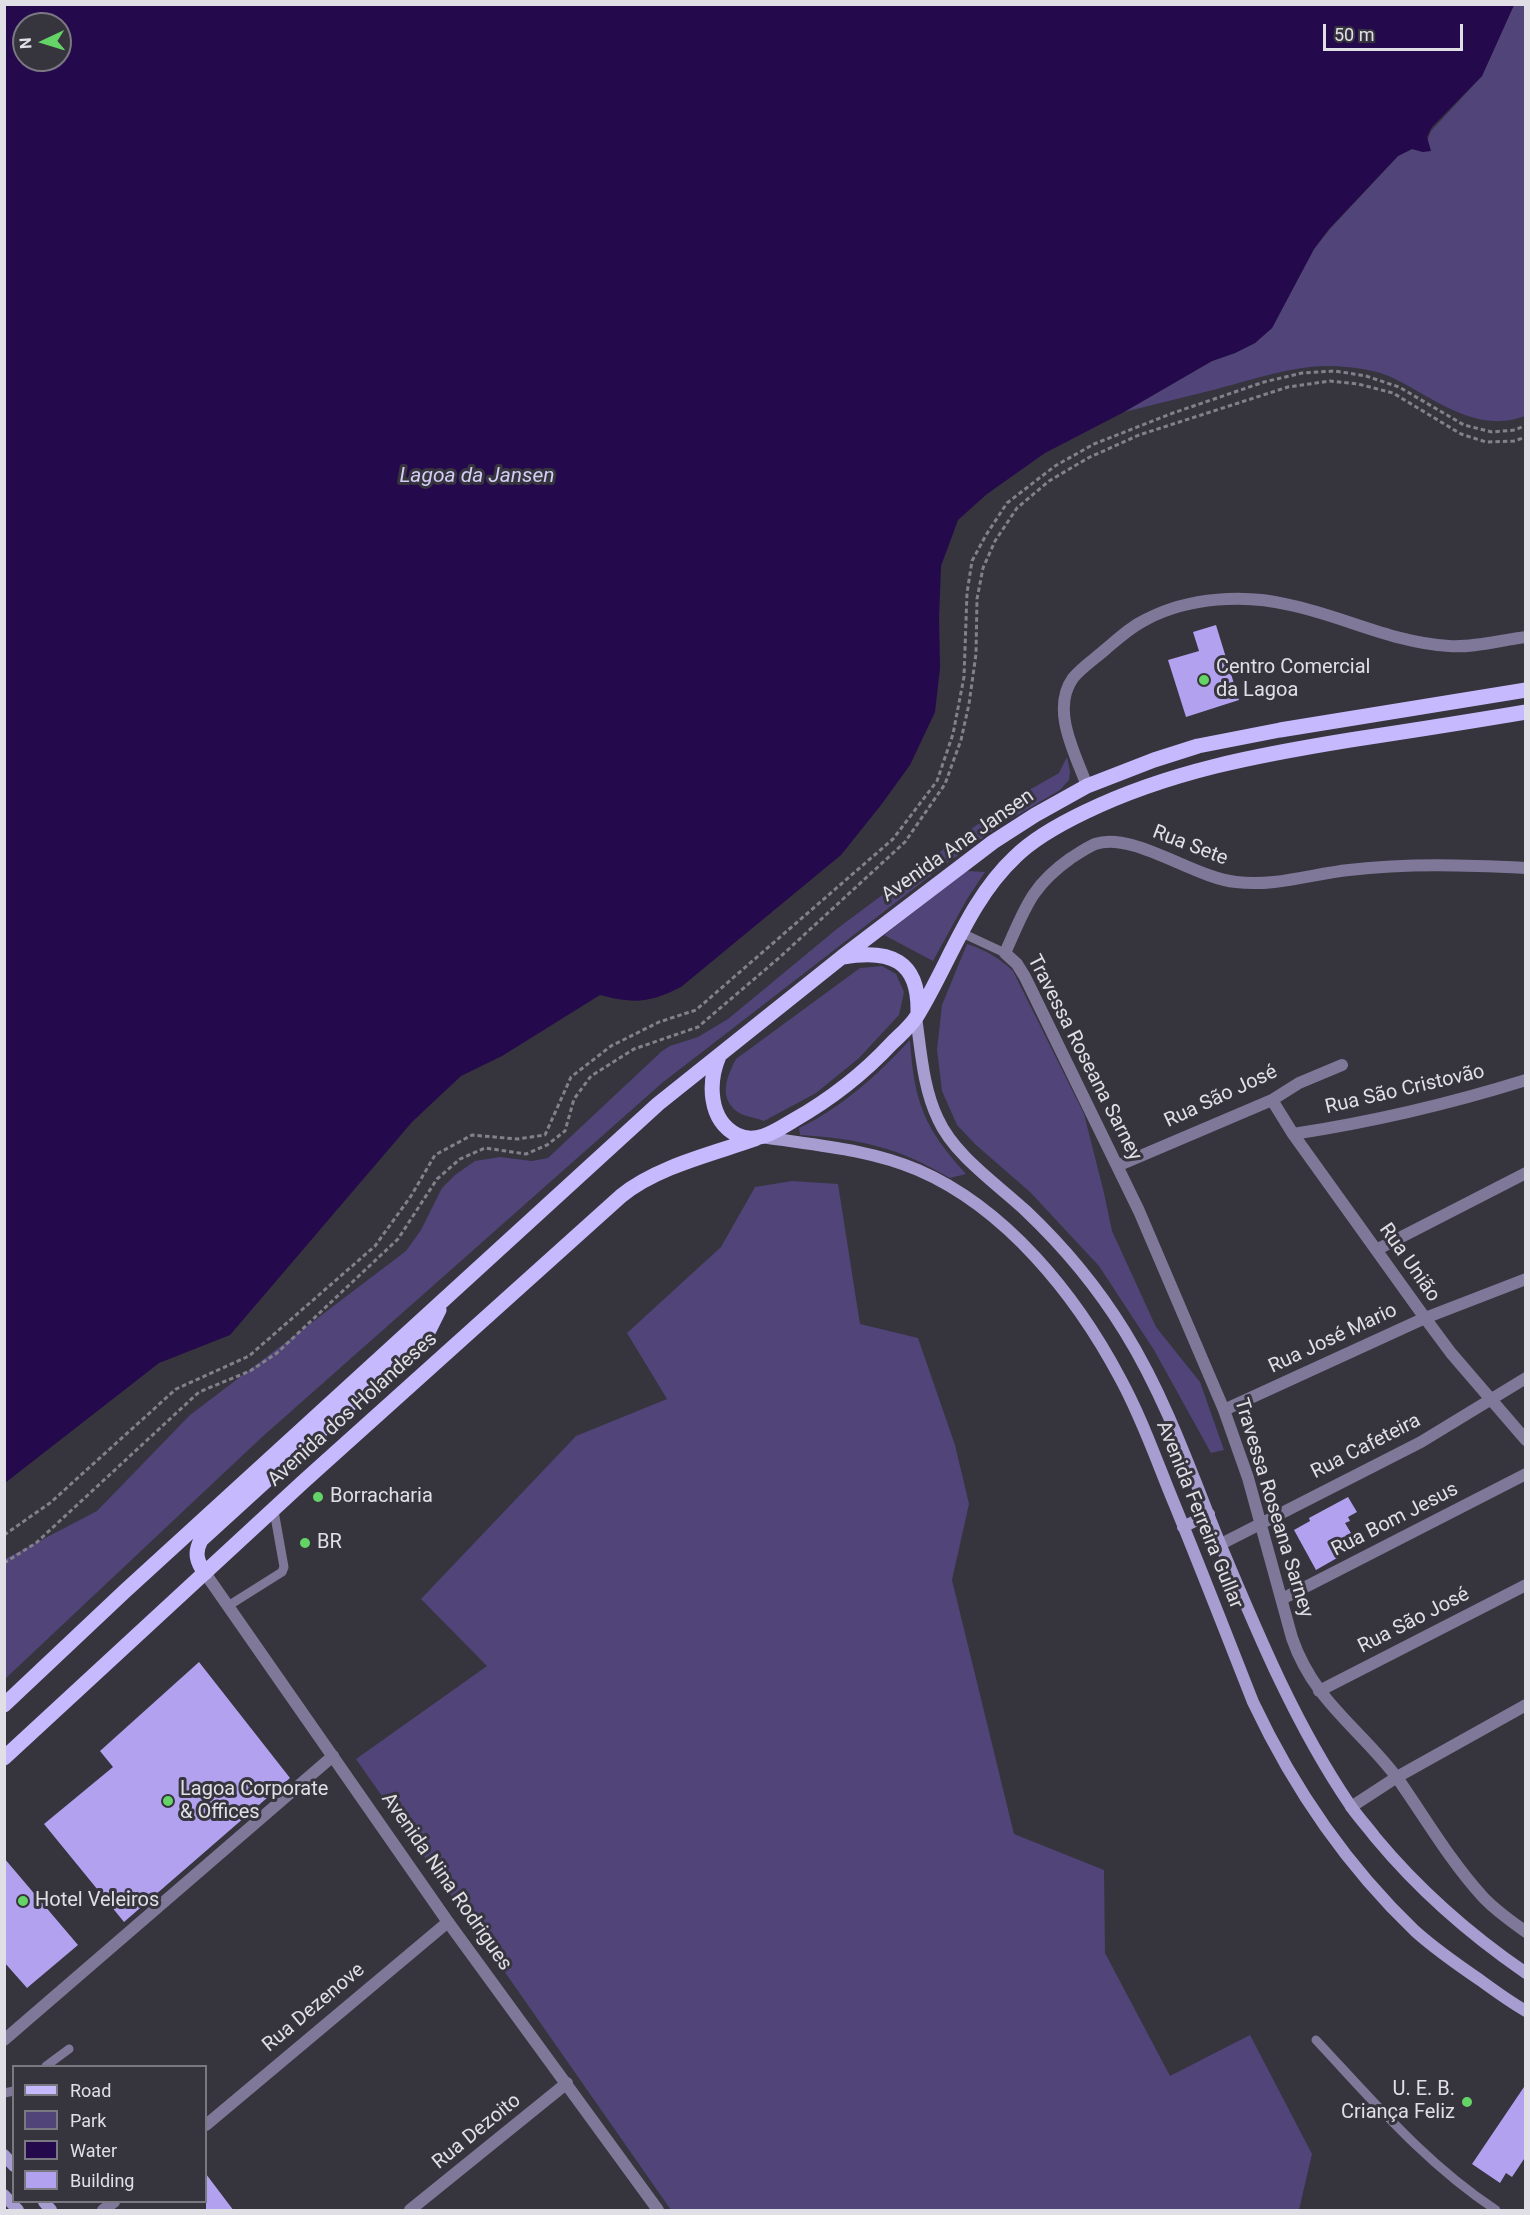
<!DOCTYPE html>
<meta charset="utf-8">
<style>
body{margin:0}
#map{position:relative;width:1530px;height:2215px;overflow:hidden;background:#36343d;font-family:Roboto,sans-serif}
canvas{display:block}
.frame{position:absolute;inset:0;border:6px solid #e0dfe5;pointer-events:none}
.legend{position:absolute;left:12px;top:2065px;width:195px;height:138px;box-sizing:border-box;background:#36343d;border:2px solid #7a7880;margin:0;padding:8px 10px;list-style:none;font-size:18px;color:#e0dfe5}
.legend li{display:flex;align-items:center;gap:12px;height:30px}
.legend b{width:30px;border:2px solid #7a7880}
.north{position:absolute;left:12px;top:12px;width:60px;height:60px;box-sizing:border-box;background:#36343d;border:2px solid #7a7880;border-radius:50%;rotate:266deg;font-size:16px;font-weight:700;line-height:24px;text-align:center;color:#e0dfe5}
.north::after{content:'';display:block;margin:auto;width:21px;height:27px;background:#65d467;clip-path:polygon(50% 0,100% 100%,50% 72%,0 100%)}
.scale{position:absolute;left:1323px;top:24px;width:140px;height:27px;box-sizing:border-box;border:3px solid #e0dfe5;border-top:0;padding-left:8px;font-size:18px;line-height:21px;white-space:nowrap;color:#e0dfe5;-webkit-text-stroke:4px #36343d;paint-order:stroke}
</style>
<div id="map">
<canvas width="1530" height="2215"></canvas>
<div class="frame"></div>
<ul class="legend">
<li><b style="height:8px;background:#c7b9fd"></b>Road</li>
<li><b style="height:16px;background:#514479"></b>Park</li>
<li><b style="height:16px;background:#24094d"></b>Water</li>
<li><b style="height:16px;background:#b2a1ef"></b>Building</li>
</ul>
<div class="north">N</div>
<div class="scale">50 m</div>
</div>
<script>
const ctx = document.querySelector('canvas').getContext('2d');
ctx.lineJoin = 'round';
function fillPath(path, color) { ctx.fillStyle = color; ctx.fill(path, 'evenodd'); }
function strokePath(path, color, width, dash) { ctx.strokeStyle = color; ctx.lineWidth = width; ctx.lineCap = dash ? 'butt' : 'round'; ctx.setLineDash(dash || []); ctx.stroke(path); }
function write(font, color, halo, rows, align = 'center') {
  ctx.font = font + ' Roboto,sans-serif'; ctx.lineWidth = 6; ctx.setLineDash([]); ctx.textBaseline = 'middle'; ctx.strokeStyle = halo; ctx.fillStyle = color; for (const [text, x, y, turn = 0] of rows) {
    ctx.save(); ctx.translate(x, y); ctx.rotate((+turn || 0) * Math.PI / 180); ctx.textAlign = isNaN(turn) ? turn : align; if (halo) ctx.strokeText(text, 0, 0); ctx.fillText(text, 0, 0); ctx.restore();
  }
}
fillPath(new Path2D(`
 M1514,5h11v411c-49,19 -92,-19 -134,-39 -13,-6 -31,-9 -45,-10 -44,-5 -87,11 -129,22 -31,8 -62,15 -93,23l88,-51 23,-8 20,-10 17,-15 42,-79 16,-20 68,-73 14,-7 11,3 8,-21 51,-55z
 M1067,757l3,15 -1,8 -9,10 -58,34 -59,42 -281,217 -401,355 -256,241v-120l92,-48 93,-96 216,-164 15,-21 21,-42 13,-13 20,-14 25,-4 32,4 16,-3 114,-107 8,-5 28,-9 30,-18 110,-91 126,-94 53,-37 42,-24z
 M967,871l18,1 -18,27 -34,62 -49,-26z
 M967,944c19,6 32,14 46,27l71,143 20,79 8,38 44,96 44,55 24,68 -13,3 -57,-103 -55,-84 -69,-74 -54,-47 -19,-20 -15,-34 -5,-41 5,-45z
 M882,966l14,8 8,18 -5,23 -40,43 -43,35 -52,28c-7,-3 -16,-4 -23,-7 -24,-14 -15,-36 -5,-55l124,-91z
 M910,1040c4,62 14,88 56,134l-16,4c-53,-31 -89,-39 -150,-43l-1,-7c44,-21 78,-53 111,-88z
 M792,1181l46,3 22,140 58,14 37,107 14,59 -17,76 62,254 90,36 1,83 65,123 80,-41 62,119 -13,56h-628l-315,-451 131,-93 -66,-67 155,-163 91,-37 -40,-66 94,-86 34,-60z`), '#514479');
fillPath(new Path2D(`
 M5,4h1509v1l-32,71 -50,51 -5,10 4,14 -8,1 -11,-3 -14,7 -69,73 -15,20 -42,79 -17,15 -20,10 -23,8 -88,51 -79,41 -58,41 -29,26 -17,46 -2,51 1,51 -5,44 -25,53 -29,40 -40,50 -160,132c-32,16 -46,17 -81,8l-98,61 -41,20 -49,46 -182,213 -71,28 -154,120zM24,24h36v36h-36z`), '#24094d');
fillPath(new Path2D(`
 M1216,625l23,75 -53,17 -18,-57 31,-9 -6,-19z
 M1348,1497l9,15 -9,5 2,4 -5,2 6,10 -6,3 3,7 -15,8 4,7 -21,12 -22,-40 16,-9 -1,-3z
 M199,1662l91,116 -166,144 -80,-98 69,-57 -13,-16z
 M4,1858l74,87 -51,43 -23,-26z
 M1526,2084v72l-14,21 -6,-4 -6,10 -28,-19z
 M206,2174l28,37h-28z`), '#b2a1ef');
strokePath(new Path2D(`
 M4,1535l46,-32 126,-114 73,-33 126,-110 36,-50 24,-41 37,-20 45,4 28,-4 26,-58 40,-31 48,-24 37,-12 197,-171 44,-58 16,-47 11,-57 3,-84 5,-32 14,-26 21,-32 48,-37 39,-22 79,-31 91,-31 38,-9 33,-2 31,5 33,11 65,38 28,7 23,-2 11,-5
 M4,1563l32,-20 163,-151 51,-21 27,-18 121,-114 39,-60 23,-20 25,-11 41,6 21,-9 18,-14 9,-32 17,-23 43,-27 64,-22 82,-70 125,-115 40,-58 16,-44 8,-36 7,-50 1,-55 6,-31 12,-27 22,-33 32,-27 39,-23 51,-23 149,-48 42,-6 28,3 35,9 68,41 25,8 28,-1 12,-4`), '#828088', 3, [4.5, 3]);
strokePath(new Path2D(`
 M962,933l43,20
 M228,1606l54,-34 2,-5 -10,-56
 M1316,2040c58,62 109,123 180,170
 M46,2066l23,-17
 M4,2093l10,-2`), '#7f7899', 9);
strokePath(new Path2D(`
 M1087,786c-11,-31 -37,-76 -14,-108 9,-11 23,-20 34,-30 13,-11 25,-22 40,-29 42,-22 98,-25 143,-14 53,11 103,38 159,41 24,2 52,-6 77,-9
 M1526,868c-59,-3 -119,-5 -177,2 -37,4 -75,17 -113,12 -42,-4 -103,-51 -141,-38 -9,4 -16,9 -24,14 -41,29 -46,51 -66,95l12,11 8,13 114,234 85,199 24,68 44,160c22,64 69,91 106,141 28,40 52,82 85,118 13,14 28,24 43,35
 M1272,1100l21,34 132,184 26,35 75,87
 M1293,1134c79,-12 156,-30 233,-54
 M1117,1166l155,-66 27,-17 43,-18
 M1376,1250l150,-77
 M1224,1410l201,-92 101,-39
 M1221,1544l200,-102 105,-64
 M1282,1599l244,-125
 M1319,1691l207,-106
 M1351,1807l46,-30 129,-72
 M4,2040l329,-284
 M206,2125l242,-203
 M103,2210l11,-8
 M410,2210l157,-127`), '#7f7899', 12);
strokePath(new Path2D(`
 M205,1573l243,349 210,288`), '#7f7899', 12);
strokePath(new Path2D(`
 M916,1017c5,34 7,71 22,102 16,36 59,65 88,92 38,36 72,77 99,121 39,63 64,134 91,202 39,93 77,187 134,271 7,11 17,21 25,32 44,53 94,97 151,136
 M762,1137c52,8 107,12 156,33 88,38 158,125 202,208 22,40 37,84 54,125 27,66 53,133 79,199 40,85 94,164 162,229 20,18 43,34 65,49 15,11 30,22 46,31
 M1183,1527l26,-13
 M4,2155l10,11
 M4,2195l14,15
 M44,2202l7,8`), '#a89dd1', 12);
strokePath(new Path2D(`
 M843,957c47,-8 76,3 75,55
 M719,1056c-11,26 -11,64 18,79 20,10 40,-5 57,-15 37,-21 69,-46 98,-77 8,-8 19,-17 25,-27 32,-52 52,-116 98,-159 19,-19 45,-33 70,-45 85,-41 173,-57 265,-72 59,-9 117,-18 176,-28
 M205,1573c-8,-11 -11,-20 -4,-33l226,-206 12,-24
 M4,1705l121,-114 533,-487 184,-147 151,-115 42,-27 52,-29 67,-26 44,-14 82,-16 246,-40
 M4,1758l299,-276 318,-286c35,-29 91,-42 134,-57`), '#c7b9fd', 15);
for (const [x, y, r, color] of [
 [1204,680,6,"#65d467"],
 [318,1497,6,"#65d467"],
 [305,1543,6,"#65d467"],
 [168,1801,6,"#65d467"],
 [23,1901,6,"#65d467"],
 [1467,2102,6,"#65d467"]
]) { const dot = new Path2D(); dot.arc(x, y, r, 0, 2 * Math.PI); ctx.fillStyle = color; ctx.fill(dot); strokePath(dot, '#36343d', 2); }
write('20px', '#e0dfe5', '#36343d', [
 ["Centro Comercial",1216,668],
 ["da Lagoa",1216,691],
 ["Borracharia",330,1497],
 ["BR",317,1543],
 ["Lagoa Corporate",180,1790],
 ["& Offices",180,1813],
 ["Hotel Veleiros",35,1901],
 ["U. E. B.",1455,2090,"right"],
 ["Criança Feliz",1455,2113,"right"]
], 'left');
write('20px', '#e0dfe5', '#36343d', [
 ["Avenida Ana Jansen",958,846,-35],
 ["Rua Sete",1190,846,21],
 ["Travessa Roseana Sarney",1084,1058,63],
 ["Rua São Cristovão",1405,1090,-13],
 ["Rua São José",1221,1097,-25],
 ["Rua União",1409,1263,55],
 ["Rua José Mario",1333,1339,-25],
 ["Avenida dos Holandeses",353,1410,-42],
 ["Rua Cafeteira",1366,1447,-27],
 ["Travessa Roseana Sarney",1273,1508,73],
 ["Avenida Ferreira Gullar",1199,1515,68],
 ["Rua Bom Jesus",1395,1520,-27],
 ["Rua São José",1414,1621,-27],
 ["Avenida Nina Rodrigues",446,1882,55],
 ["Rua Dezenove",314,2008,-40],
 ["Rua Dezoito",477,2132,-39]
]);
write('italic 21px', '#d4cdf6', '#36343d', [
 ["Lagoa da Jansen",477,477]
]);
</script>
